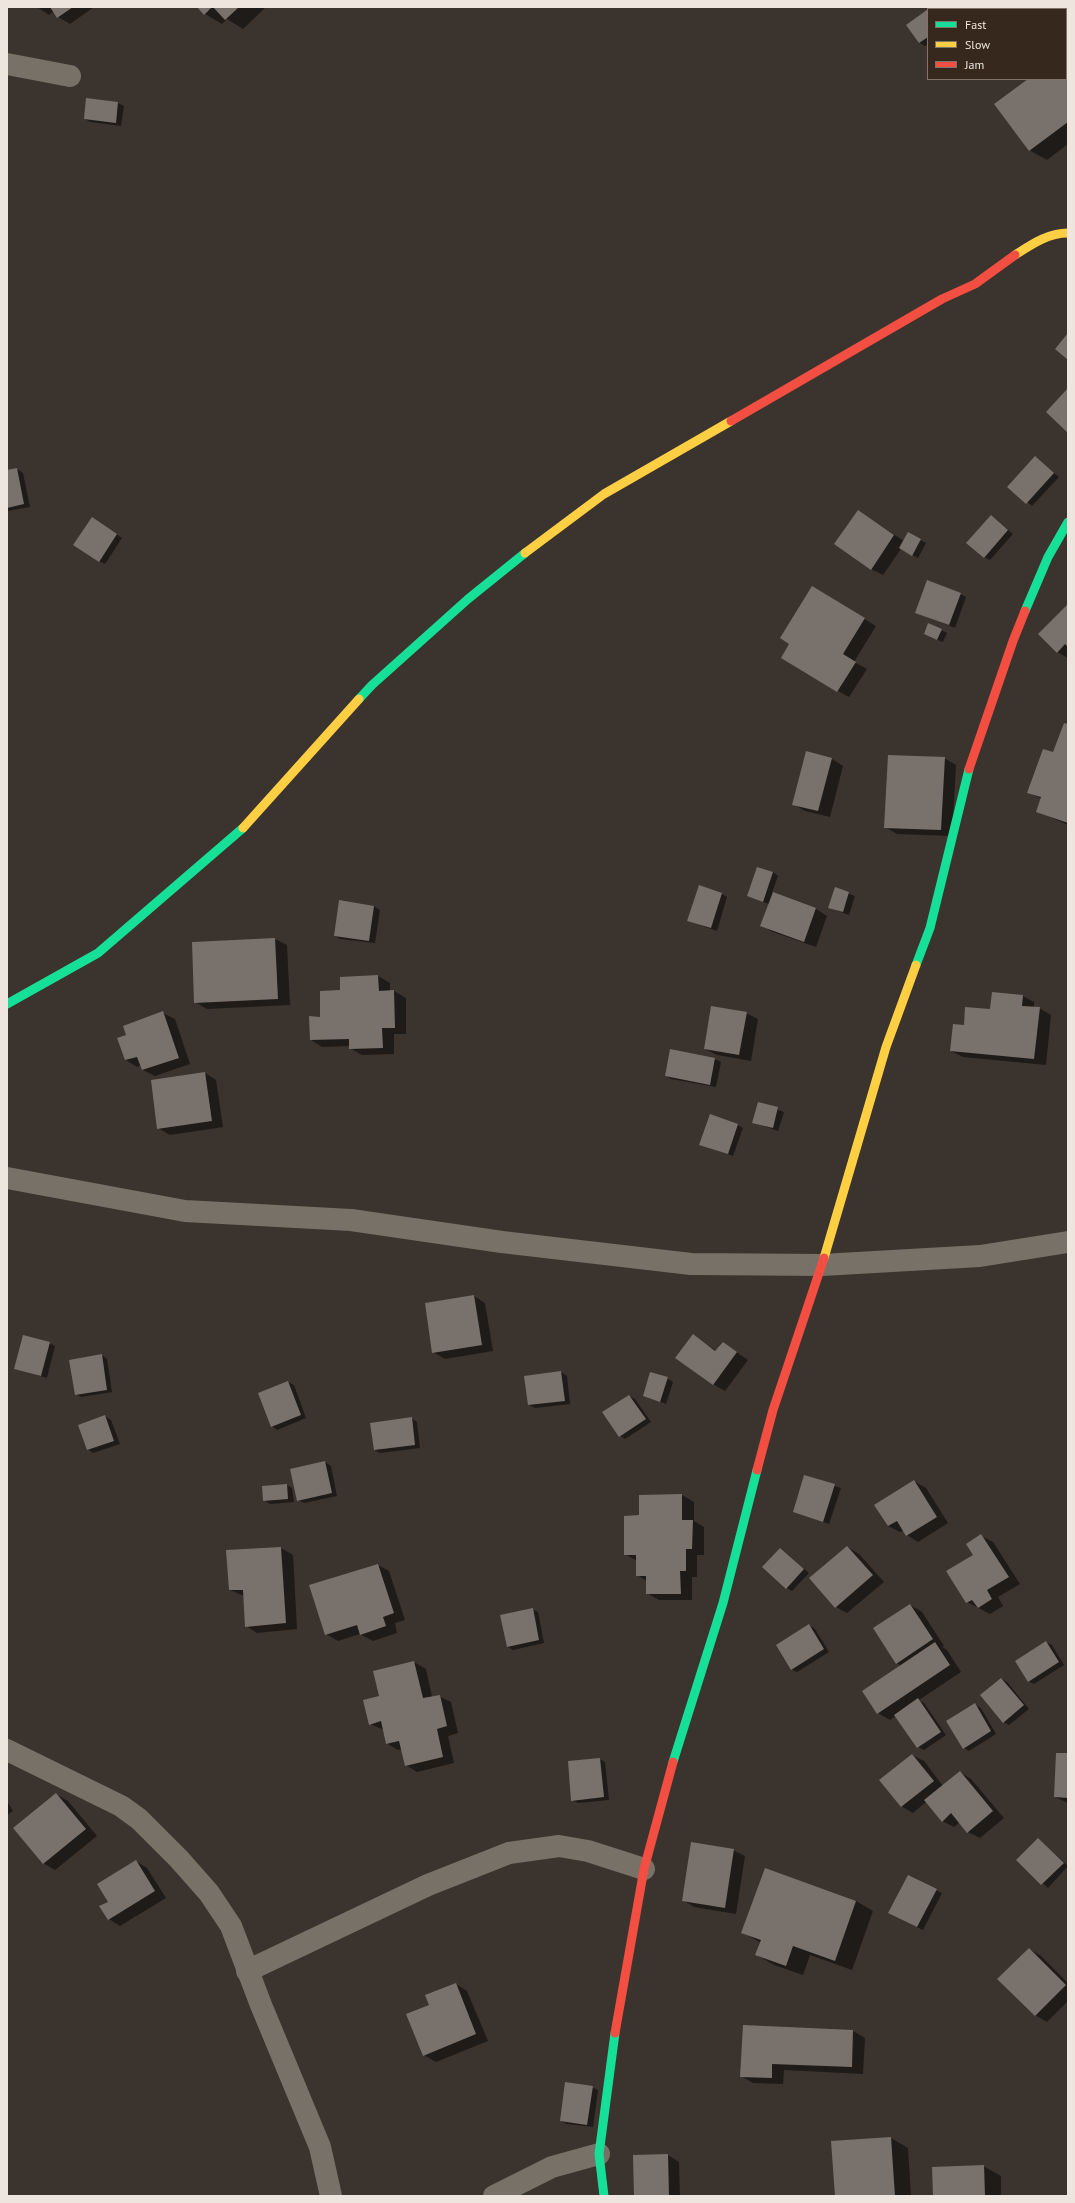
<!DOCTYPE html>
<style>
body{margin:0}
#map{position:relative;width:1075px;height:2203px;overflow:hidden;background:#3b332d;font-family:"PT Sans",sans-serif}
canvas{display:block}
.frame{position:absolute;inset:0;border:8px solid #eee5de;pointer-events:none}
.legend{position:absolute;left:927px;top:8px;width:140px;height:72px;box-sizing:border-box;background:#36281d;border:1px solid #80746a;margin:0;padding:5px 7px;list-style:none;font-size:12px;color:#eee5de}
.legend li{display:flex;align-items:center;gap:8px;height:20px}
.legend b{width:20px;border:1px solid #80746a}
</style>
<div id="map">
<canvas width="1075" height="2203"></canvas>
<div class="frame"></div>
<ul class="legend">
<li><b style="height:5px;background:#16e098"></b>Fast</li>
<li><b style="height:5px;background:#ffcf43"></b>Slow</li>
<li><b style="height:5px;background:#f24e42"></b>Jam</li>
</ul>
</div>
<script>
const ctx = document.querySelector('canvas').getContext('2d');
ctx.lineJoin = 'round';
function fillPath(path, color) { ctx.fillStyle = color; ctx.fill(path, 'evenodd'); }
function strokePath(path, color, width, dash) { ctx.strokeStyle = color; ctx.lineWidth = width; ctx.lineCap = dash ? 'butt' : 'round'; ctx.setLineDash(dash || []); ctx.stroke(path); }
fillPath(new Path2D(`
 M37,7h57l-24,17 -12,-7 -4,-6 -5,4z
 M198,7h68l-23,22 -16,-10 -5,5 -17,-10z
 M928,10v34l-3,2 -5,-3 -13,-18z
 M1066,45l2,1v98l-21,16 -18,-10v-71h37z
 M87,99l31,4 6,3 -3,20 -31,-4 -5,-3z
 M1035,458l24,19 -27,29 -23,-19z
 M17,469l6,4 7,34 -23,4v-40z
 M858,511l46,30 4,-7 18,9 -8,15 -17,-9 -18,26 -12,-6z
 M992,516l21,18 -23,26 -6,-3z
 M98,522l24,16 -17,26 -6,-3z
 M813,588l63,38 -22,36 13,7 -18,28 -11,-6 -47,-47z
 M960,594l6,3 -11,31 -39,-16z
 M1068,605v53l-11,-6z
 M941,630l6,3 -4,9 -13,-5z
 M1068,725v100l-31,-14 5,-12 -14,-7 26,-39z
 M807,752l25,7 11,7 -13,51 -25,-6 -12,-7z
 M944,758l12,7 -4,71 -55,-2 -12,-7z
 M773,872l5,4 -6,17 44,16 11,7 -11,31 -43,-15 -12,-7 8,-21 -21,-8z
 M836,889l19,7 -6,19 -19,-7z
 M722,894l5,3 -10,34 -29,-10z
 M339,901l35,5 6,4 -5,33 -35,-4 -5,-3z
 M275,939l12,6 3,60 -83,4 -12,-7 -2,-60z
 M378,976l12,7v9l4,-1 12,7v36h-12v20l-32,1 -12,-7v-2l-28,1 -11,-7 10,-22 20,-27z
 M1023,996l11,6v6h5l12,7 -5,50 -83,-8 -12,-6 14,-25 26,-16z
 M163,1013l12,6 15,45 -35,12 -12,-6 -2,-5 -4,2 -11,-7 2,-24z
 M746,1013l12,6 -7,42 -34,-6 -12,-6z
 M671,1051l44,8 6,3 -5,25 -45,-8 -5,-3z
 M205,1073l11,7 7,47 -53,8 -12,-7z
 M759,1103l25,9 -6,19 -25,-9z
 M738,1125l5,3 -10,28 -32,-12z
 M474,1296l11,7 8,48 -48,8 -12,-7z
 M693,1336l24,15 6,-8 25,17 -23,31 -12,-7z
 M49,1343l6,3 -8,32 -31,-9z
 M102,1355l5,4 5,33 -31,5 -5,-3z
 M561,1372l6,4 3,28 -35,4 -6,-3z
 M667,1378l6,4 -7,22 -22,-9z
 M288,1382l6,3 12,33 -29,12 -5,-4z
 M629,1396l6,3 16,23 -26,17 -5,-3z
 M105,1416l6,4 9,24 -27,9 -5,-4z
 M411,1418l6,4 3,26 -40,5 -5,-3z
 M325,1462l6,4 6,30 -33,7 -6,-3z
 M805,1476l36,12 -12,36 -35,-12z
 M914,1481l12,7 22,35 -30,19 -11,-7 -3,-5 -4,2 -12,-6z
 M287,1485l5,3 2,14 -24,2 -6,-4z
 M682,1495l12,7v19l10,6v28h-7v22h-5v23h-33l-12,-7v-12l-10,-6v-14l-12,-7 15,-38v-20z
 M981,1536l12,6 27,42 -22,13 5,9 -13,8 -23,-12 7,-47z
 M847,1547l12,7 25,28 -37,31 -11,-6z
 M281,1548l12,7 4,74 -40,4 -11,-7 -2,-30 -14,-6z
 M781,1549l28,24 -17,18 -5,-3z
 M378,1565l11,6 16,49 -10,3 2,10 -24,8 -13,-7 -22,7 -12,-7z
 M910,1605l12,7 22,34 -2,1 5,3 14,22 -42,28 5,3 22,32 -22,15 -6,-3 -22,-31 -6,4 -12,-7 -14,-22 38,-25 -6,-3z
 M532,1609l6,3 6,31 -31,7 -5,-3z
 M809,1625l6,4 14,23 -32,20 -6,-3z
 M1046,1642l6,3 12,20 -30,19 -6,-3z
 M414,1662l12,7 6,28 7,-1 12,6 7,31 -10,3 6,27 -37,9 -11,-7 -4,-16 -4,1 -12,-7 -2,-13 -14,-6 10,-27 -6,-25z
 M1002,1679l5,3 22,27 -20,16 -6,-3z
 M975,1705l6,3 15,26 -27,17 -5,-3z
 M1068,1754v49l-13,-6z
 M912,1755l12,6 19,25 17,-14 11,7 33,39 -24,20 -12,-6 -8,-10 -6,5 -12,-6 -16,-19 -13,11 -12,-7z
 M600,1759l5,3 4,38 -31,3 -6,-3z
 M56,1794l12,7 29,35 -42,34 -12,-7z
 M7,1801l6,10 -6,4z
 M1038,1839l30,27 -20,22 -31,-28z
 M733,1850l12,6 -9,58 -42,-7 -11,-7z
 M136,1861l11,7 19,30 -46,28 -11,-7v-17z
 M936,1890l6,3 -19,37 -28,-14z
 M856,1901l17,10 -21,59 -42,-15 -7,20 -29,-10 -17,-10 4,-12 -19,-11z
 M1029,1949l12,7 27,27v18l-21,21 -12,-7z
 M456,1984l11,7 21,50 -52,21 -12,-7 6,-50z
 M744,2026l109,5 12,7 -2,36 -79,-4 -1,14 -30,-1 -12,-7z
 M592,2087l6,3 -5,37 -26,-3 -6,-3z
 M891,2138l17,10 3,48h-75z
 M668,2155l11,7 1,34h-45z
 M983,2166l18,10v20h-67z`), '#0007');
fillPath(new Path2D(`
 M50,7h23l-16,11z
 M197,7h15l-8,8z
 M213,7h26l-14,13z
 M931,7h19l1,2h-23v28l-9,6 -13,-18z
 M1066,45l2,3v74l-39,29 -35,-47 34,-25h38z
 M86,98l32,4 -2,21 -32,-4z
 M1068,333v27l-13,-11z
 M1068,388v45l-22,-21z
 M1035,456l19,17 -28,31 -19,-17z
 M17,468l7,36 -17,4v-38z
 M858,510l36,25 -23,35 -37,-26z
 M991,515l17,15 -24,28 -18,-15z
 M92,517l25,17 -18,28 -26,-17z
 M908,532l13,7 -9,17 -13,-8z
 M927,580l34,13 -12,32 -34,-12z
 M812,586l53,32 -22,36 13,8 -19,30 -56,-34 8,-14 -9,-6z
 M1068,604v43l-3,-3 -8,9 -19,-19z
 M928,623l14,6 -5,11 -13,-6z
 M1064,723l4,1v99l-32,-11 5,-15 -14,-4 16,-44 10,3z
 M806,751l26,7 -14,53 -26,-6z
 M888,755l57,2 -4,73 -57,-2z
 M757,867l16,5 -10,30 -16,-6z
 M699,885l23,8 -11,35 -24,-7z
 M835,887l14,5 -6,20 -15,-4z
 M773,892l43,16 -12,34 -44,-16z
 M339,900l35,6 -5,35 -35,-5z
 M275,938l3,61 -84,4 -2,-61z
 M378,975l1,16 15,-1 1,38h-13l1,20 -34,1v-10l-39,1 -1,-24 11,1v-26l20,-1v-13z
 M992,992l31,3 -1,11 18,1 -6,52 -84,-8 3,-27 11,1 1,-18 25,2z
 M711,1006l36,6 -8,43 -35,-6z
 M163,1011l16,47 -37,12 -5,-13 -12,3 -8,-22 9,-3 -3,-9z
 M670,1049l45,9 -5,27 -45,-9z
 M205,1072l7,49 -55,8 -6,-49z
 M758,1102l20,5 -5,21 -21,-5z
 M710,1114l28,10 -10,30 -29,-9z
 M474,1295l8,50 -50,8 -7,-50z
 M693,1334l22,17 8,-9 14,10 -24,33 -38,-27z
 M23,1335l27,7 -9,34 -27,-7z
 M102,1354l5,36 -32,5 -6,-35z
 M561,1371l4,30 -37,4 -4,-29z
 M650,1372l18,5 -8,25 -17,-6z
 M288,1381l13,34 -30,12 -13,-34z
 M629,1395l17,24 -27,18 -17,-25z
 M105,1415l9,26 -27,9 -9,-25z
 M412,1417l3,28 -41,5 -4,-27z
 M325,1461l7,32 -35,8 -7,-32z
 M804,1475l31,9 -12,38 -30,-10z
 M914,1480l23,37 -31,19 -9,-15 -9,5 -14,-21z
 M287,1484l1,15 -25,2 -1,-15z
 M682,1494v26h11l-1,29h-6v22h-6l1,23h-35v-18h-10v-21h-12v-39l15,-1v-20z
 M981,1534l28,43 -22,13 5,9 -14,9 -6,-8 -6,3 -20,-32 27,-16 -7,-11z
 M847,1546l26,29 -38,33 -26,-30z
 M281,1547l5,76 -41,4 -2,-37h-14l-3,-40z
 M780,1548l24,21 -18,20 -24,-22z
 M378,1564l16,49 -11,4 3,9 -26,9 -3,-10 -32,10 -16,-50z
 M910,1604l23,35 -37,25 -23,-36z
 M533,1608l6,32 -32,7 -7,-32z
 M809,1624l15,25 -33,21 -15,-25z
 M1046,1641l13,21 -31,20 -13,-21z
 M935,1642l15,23 -73,49 -15,-23z
 M414,1661l9,37 17,-3 7,31 -10,3 6,28 -38,9 -6,-25 -13,3 -5,-23 -12,4 -6,-25 16,-4 -6,-25z
 M1001,1678l23,27 -21,18 -23,-28z
 M918,1698l23,34 -24,16 -23,-33z
 M975,1703l16,28 -28,18 -17,-28z
 M1056,1753h12v45l-14,-1z
 M912,1754l22,27 -33,26 -22,-27z
 M600,1758l4,39 -33,4 -3,-40z
 M960,1771l33,40 -26,22 -16,-20 -9,9 -18,-22z
 M56,1793l30,36 -43,35 -30,-36z
 M1038,1838l26,25 -23,22 -25,-25z
 M691,1842l43,7 -9,59 -43,-7z
 M136,1860l19,31 -47,29 -9,-14 9,-4 -11,-18z
 M765,1868l91,33 -21,60 -42,-15 -7,20 -31,-11 6,-15 -20,-7z
 M908,1875l29,14 -20,38 -29,-14z
 M1029,1948l37,37 -31,31 -38,-37z
 M456,1983l20,51 -53,22 -17,-42 23,-9 -4,-10z
 M743,2025l110,5 -1,37 -80,-3v14l-32,-1z
 M565,2082l28,4 -6,39 -27,-4z
 M891,2137l4,59h-60l-4,-55z
 M668,2154l1,42h-35l-1,-41z
 M984,2165l1,31h-52l-1,-29z`), '#79726c');
strokePath(new Path2D(`
 M7,64l63,12
 M7,1178l178,33 166,9 151,22 189,22 131,1 158,-9 88,-14
 M7,1750l114,56 18,13 40,40 30,34 22,33 30,79 59,142 11,49
 M247,1971l181,-86 81,-32 50,-7 29,5 56,18
 M494,2196l58,-29 47,-13`), '#777167', 22);
strokePath(new Path2D(`
 M1025,611l23,-54 20,-35
 M359,699l13,-14 96,-86 57,-46
 M916,965l14,-37 39,-159
 M7,1004l91,-51 145,-125
 M673,1762l50,-159 34,-133
 M604,2196l-5,-42 16,-121`), '#16e098', 9);
strokePath(new Path2D(`
 M1015,255c17,-11 33,-22 53,-22
 M525,553l79,-59 127,-73
 M243,828l116,-129
 M824,1258l62,-211 30,-82`), '#ffcf43', 9);
strokePath(new Path2D(`
 M731,421l211,-122 33,-15 40,-29
 M969,769l44,-128 12,-30
 M757,1470l16,-60 51,-152
 M615,2033l29,-164 29,-107`), '#f24e42', 9);
</script>
